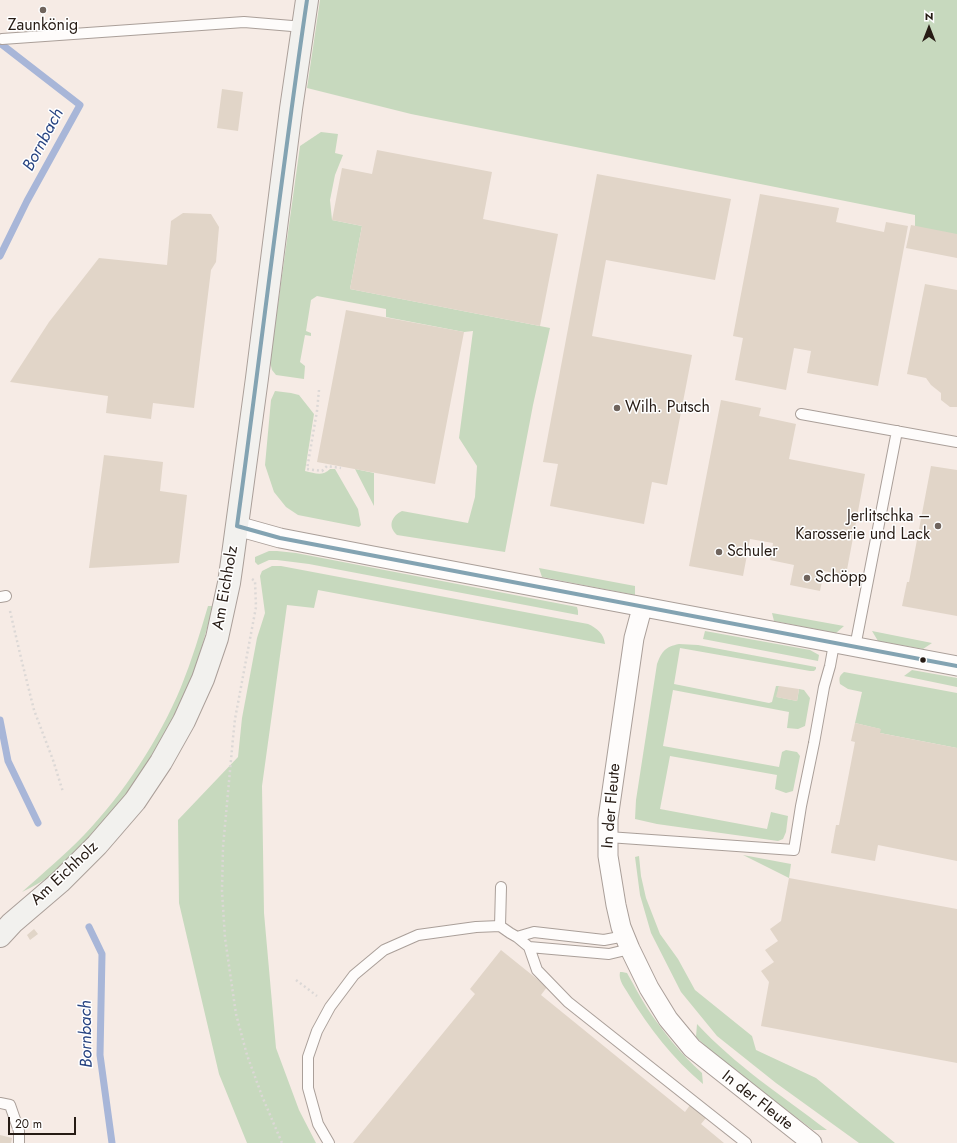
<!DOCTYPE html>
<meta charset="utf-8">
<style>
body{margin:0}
#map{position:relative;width:957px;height:1143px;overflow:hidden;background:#f6ebe5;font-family:Jost,sans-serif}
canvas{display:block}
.north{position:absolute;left:909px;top:8px;width:40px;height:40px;-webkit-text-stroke:3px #fff;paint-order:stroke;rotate:0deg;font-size:11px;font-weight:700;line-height:16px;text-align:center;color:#261b14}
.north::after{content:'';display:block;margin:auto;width:14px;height:18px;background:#261b14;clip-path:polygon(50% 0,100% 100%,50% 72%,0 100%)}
.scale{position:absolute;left:8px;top:1117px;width:68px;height:18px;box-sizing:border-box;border:2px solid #261b14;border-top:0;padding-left:5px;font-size:12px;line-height:14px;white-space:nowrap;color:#261b14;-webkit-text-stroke:3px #fff;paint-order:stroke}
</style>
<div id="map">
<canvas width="957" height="1143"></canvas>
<div class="north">N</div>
<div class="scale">20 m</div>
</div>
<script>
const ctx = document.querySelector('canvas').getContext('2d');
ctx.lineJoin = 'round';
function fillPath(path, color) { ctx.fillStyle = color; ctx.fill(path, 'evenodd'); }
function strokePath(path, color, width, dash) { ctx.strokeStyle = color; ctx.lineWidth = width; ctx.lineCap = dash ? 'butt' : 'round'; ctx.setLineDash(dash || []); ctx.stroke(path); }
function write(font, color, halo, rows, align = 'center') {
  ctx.font = font + ' Jost,sans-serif'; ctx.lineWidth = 3; ctx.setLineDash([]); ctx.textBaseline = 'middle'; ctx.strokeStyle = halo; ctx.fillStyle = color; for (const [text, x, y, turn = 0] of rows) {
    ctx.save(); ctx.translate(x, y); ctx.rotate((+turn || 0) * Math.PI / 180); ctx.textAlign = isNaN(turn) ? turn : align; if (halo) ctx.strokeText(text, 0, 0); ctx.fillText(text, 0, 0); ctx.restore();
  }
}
fillPath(new Path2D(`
 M320,0h637v238l-42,-9v-14l-504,-101 -104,-26z
 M321,132l17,2 -3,19 8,2 -8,20 -5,25 2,20 30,6 -12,63 200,39 -17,77 -28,147 -108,-17c-10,-9 -5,-19 5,-24l66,12 7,-26 2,-31 -18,-28 14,-107 -9,1 -78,-15v-8l-69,-13 -6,4 -5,31 5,2v3l-6,-1 -5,27 5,4 -1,13 -28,-4 -4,-5 -2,-8 30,-216z
 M275,391l16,2 8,2 15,19 -9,57c10,2 17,6 25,-2h5l23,40 3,16 -2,2 -61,-12 -12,-8 -12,-15 -9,-27 6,-65z
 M355,469l19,4v33z
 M269,551h8l19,2 281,54 1,4v4l-269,-51 -32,-4h-8l-11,5 -3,-3v-5z
 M272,566h9l307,58c9,4 16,10 17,20l-287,-54 -4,18 -27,-3 -25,181 2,127 12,135 23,62 17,33h-69l-28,-69 -40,-171 -1,-83 60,-63 4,-39 15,-80 8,-25 -5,-37 2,-5z
 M539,568l96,18v9l-93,-18z
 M208,606h5c-7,26 -14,53 -24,78 -23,59 -59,112 -103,157 -11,12 -22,25 -35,34 -9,7 -19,12 -29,17 21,-19 43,-37 63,-58 39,-41 74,-94 96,-147 11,-27 19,-54 27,-81z
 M772,613l72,13 -8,7 -62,-12z
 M705,631l105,19 9,5 -1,6 -115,-22z
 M872,631l60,12 -9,6 -45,-8z
 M679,644l19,1 118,22v2l-2,2h-4l-130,-23 -6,36 95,19 3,-1 4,-16h3l-2,11 20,4 2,-12 5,1 6,8 -5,28 -7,3 -11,-1 2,-16 -116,-22 -10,56 116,21 3,-15 4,-2 11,2 3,4 -7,35 -7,2 -11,-4 2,-14 -107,-19 -10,53 107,20 4,-17 17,4 -2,16 -3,7 -5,2 -121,-17 -22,-5 1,-19 21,-136c5,-13 8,-17 22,-20z
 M912,670l45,8v9l-53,-11z
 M844,672l113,21v55l-77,-15v-4l-25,-6 7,-31 -14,-3 -8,-5c-1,-6 -1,-8 4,-12z
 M743,855l48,9 -2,14z
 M639,856l2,20 5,22 14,36 18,25 17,31 57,46 4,14 60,28 79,65h-36l-83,-60 -59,-47 -36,-44 -30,-59 -11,-38 -5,-38z
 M620,972h2l5,1c7,12 13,24 20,35 16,24 34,46 55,65l1,11c-30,-25 -54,-56 -74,-89 -4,-7 -11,-15 -9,-23z
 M697,1024c38,41 85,72 130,106h-14l-90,-68 -27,-25z`), '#c7d9be');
strokePath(new Path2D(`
 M0,43l80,62 -53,96 -27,55
 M0,720l8,41 30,62
 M89,927l13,27 -2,101 12,88`), '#a8b6d8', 7);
fillPath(new Path2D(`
 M222,89l21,3 -5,39 -21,-3z
 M377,150l115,22 -9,47 75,15 -18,92 -190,-37 12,-63 -30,-6 10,-52 30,6z
 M597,174l134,25 -16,81 -109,-20 -14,76 100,19 -25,130 -15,-3 -8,42 -94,-18 8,-42 -15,-2z
 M760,194l79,14 -3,14 48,10 2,-10 22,4 -30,160 -71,-13 4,-22 -17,-3 -8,42 -51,-10 8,-42 -10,-2z
 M183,213l28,1 8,13 -3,35 -5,8 -17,138 -41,-5 -2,16 -45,-6 2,-17 -98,-14 39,-60 50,-64 68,7 4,-44z
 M911,225l46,9v24l-51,-10z
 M925,284l32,6v117h-7l-9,-7v-7l-10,-8 -5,-7 -19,-4z
 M346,310l118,22 -29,152 -118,-22z
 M721,400l40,8 -2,8 37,8 -7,35 76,15 -19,101 -22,-4 -4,20 -30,-6 4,-20 -24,-5 3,-17 -23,-4 -7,37 -54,-10z
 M104,455l59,7 -3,29 27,4 -8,68 -90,5z
 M931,466l26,4v146l-55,-10 5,-24h2z
 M779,686l20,3 -2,12 -21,-4z
 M855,723l26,6 -1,4 77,15v113l-79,-16 -3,16 -44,-8 5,-28h3l16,-83 -4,-1z
 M789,878l168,31v154l-196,-37 8,-44 -8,-11 13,-9 -9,-12 13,-9 -8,-12 11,-8z
 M34,929l4,5 -8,6 -3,-5z
 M501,950l46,37 -6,8 144,117 5,-7 16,13 -5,6 23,19h-371l122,-149 -5,-5z
 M0,1135l12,3 -1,5h-11z`), '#e1d5c8');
const service = new Path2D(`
 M2,39l242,-17 60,5
 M801,414l156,28
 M0,597l6,-1
 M855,647l42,-216
 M608,837l186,13 7,-44 13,-63 10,-56 6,-21 4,-22
 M501,887l-1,39 10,7 7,4 12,10 8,23 31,32 178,141
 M517,937l17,-5 70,8 21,-4
 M529,947l80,7 21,-5
 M0,1103l10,2 9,26v12
 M329,1143l-11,-19 -10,-36v-31l9,-26 13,-24 24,-32 30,-25 34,-15 58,-8 24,-1`);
const minor = new Path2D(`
 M237,526l43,12 93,18 584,110
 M642,608l-8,30 -26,181v37l8,49 5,22 9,22 19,39 19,31 24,29 120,95`);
const secondary = new Path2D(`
 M0,936l12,-13 48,-41 37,-37 38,-44 26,-39 23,-41 19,-42 14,-41 12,-55 3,-21 25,-184 34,-269 16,-109`);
strokePath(service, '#aa9f99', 12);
strokePath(minor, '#aa9f99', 21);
strokePath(secondary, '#aa9f99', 24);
strokePath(new Path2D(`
 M319,390l-2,21 -10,58 15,2 5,-5 14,2
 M252,579l3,2 1,26 -21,112 -2,19 -10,109 -1,44 3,47 11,76 11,41 15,41 20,47
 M10,611l12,51 12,48 19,50 10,32
 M296,980l21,16`), '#dcd8d6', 2.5, [2, 3]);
strokePath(service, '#fefcfb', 10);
strokePath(minor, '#fefcfb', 19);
strokePath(secondary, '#f2f1ee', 22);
strokePath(new Path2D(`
 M237,526l43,12 677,128
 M237,526c24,-175 44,-351 70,-526`), '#83a3b2', 4);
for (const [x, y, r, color] of [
 [43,10,4,"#6f645d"],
 [617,408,4,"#6f645d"],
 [938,526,4,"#6f645d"],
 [719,552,4,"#6f645d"],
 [807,578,4,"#6f645d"],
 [923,660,3.5,"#261b14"]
]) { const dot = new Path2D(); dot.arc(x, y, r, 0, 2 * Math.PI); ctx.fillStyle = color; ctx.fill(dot); strokePath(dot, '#fff', 1.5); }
write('16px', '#261b14', '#fff', [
 ["Zaunkönig",43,26,"center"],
 ["Wilh. Putsch",625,408],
 ["Jerlitschka –",930,517,"right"],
 ["Karosserie und Lack",930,535,"right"],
 ["Schuler",727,552],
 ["Schöpp",815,578]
], 'left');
write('16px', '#261b14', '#fff', [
 ["Am Eichholz",226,588,-80],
 ["In der Fleute",612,806,-85],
 ["Am Eichholz",65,874,-43],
 ["In der Fleute",757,1101,38]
]);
write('italic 17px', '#274381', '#fff', [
 ["Bornbach",44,140,-62],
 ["Bornbach",87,1034,-91]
]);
</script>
